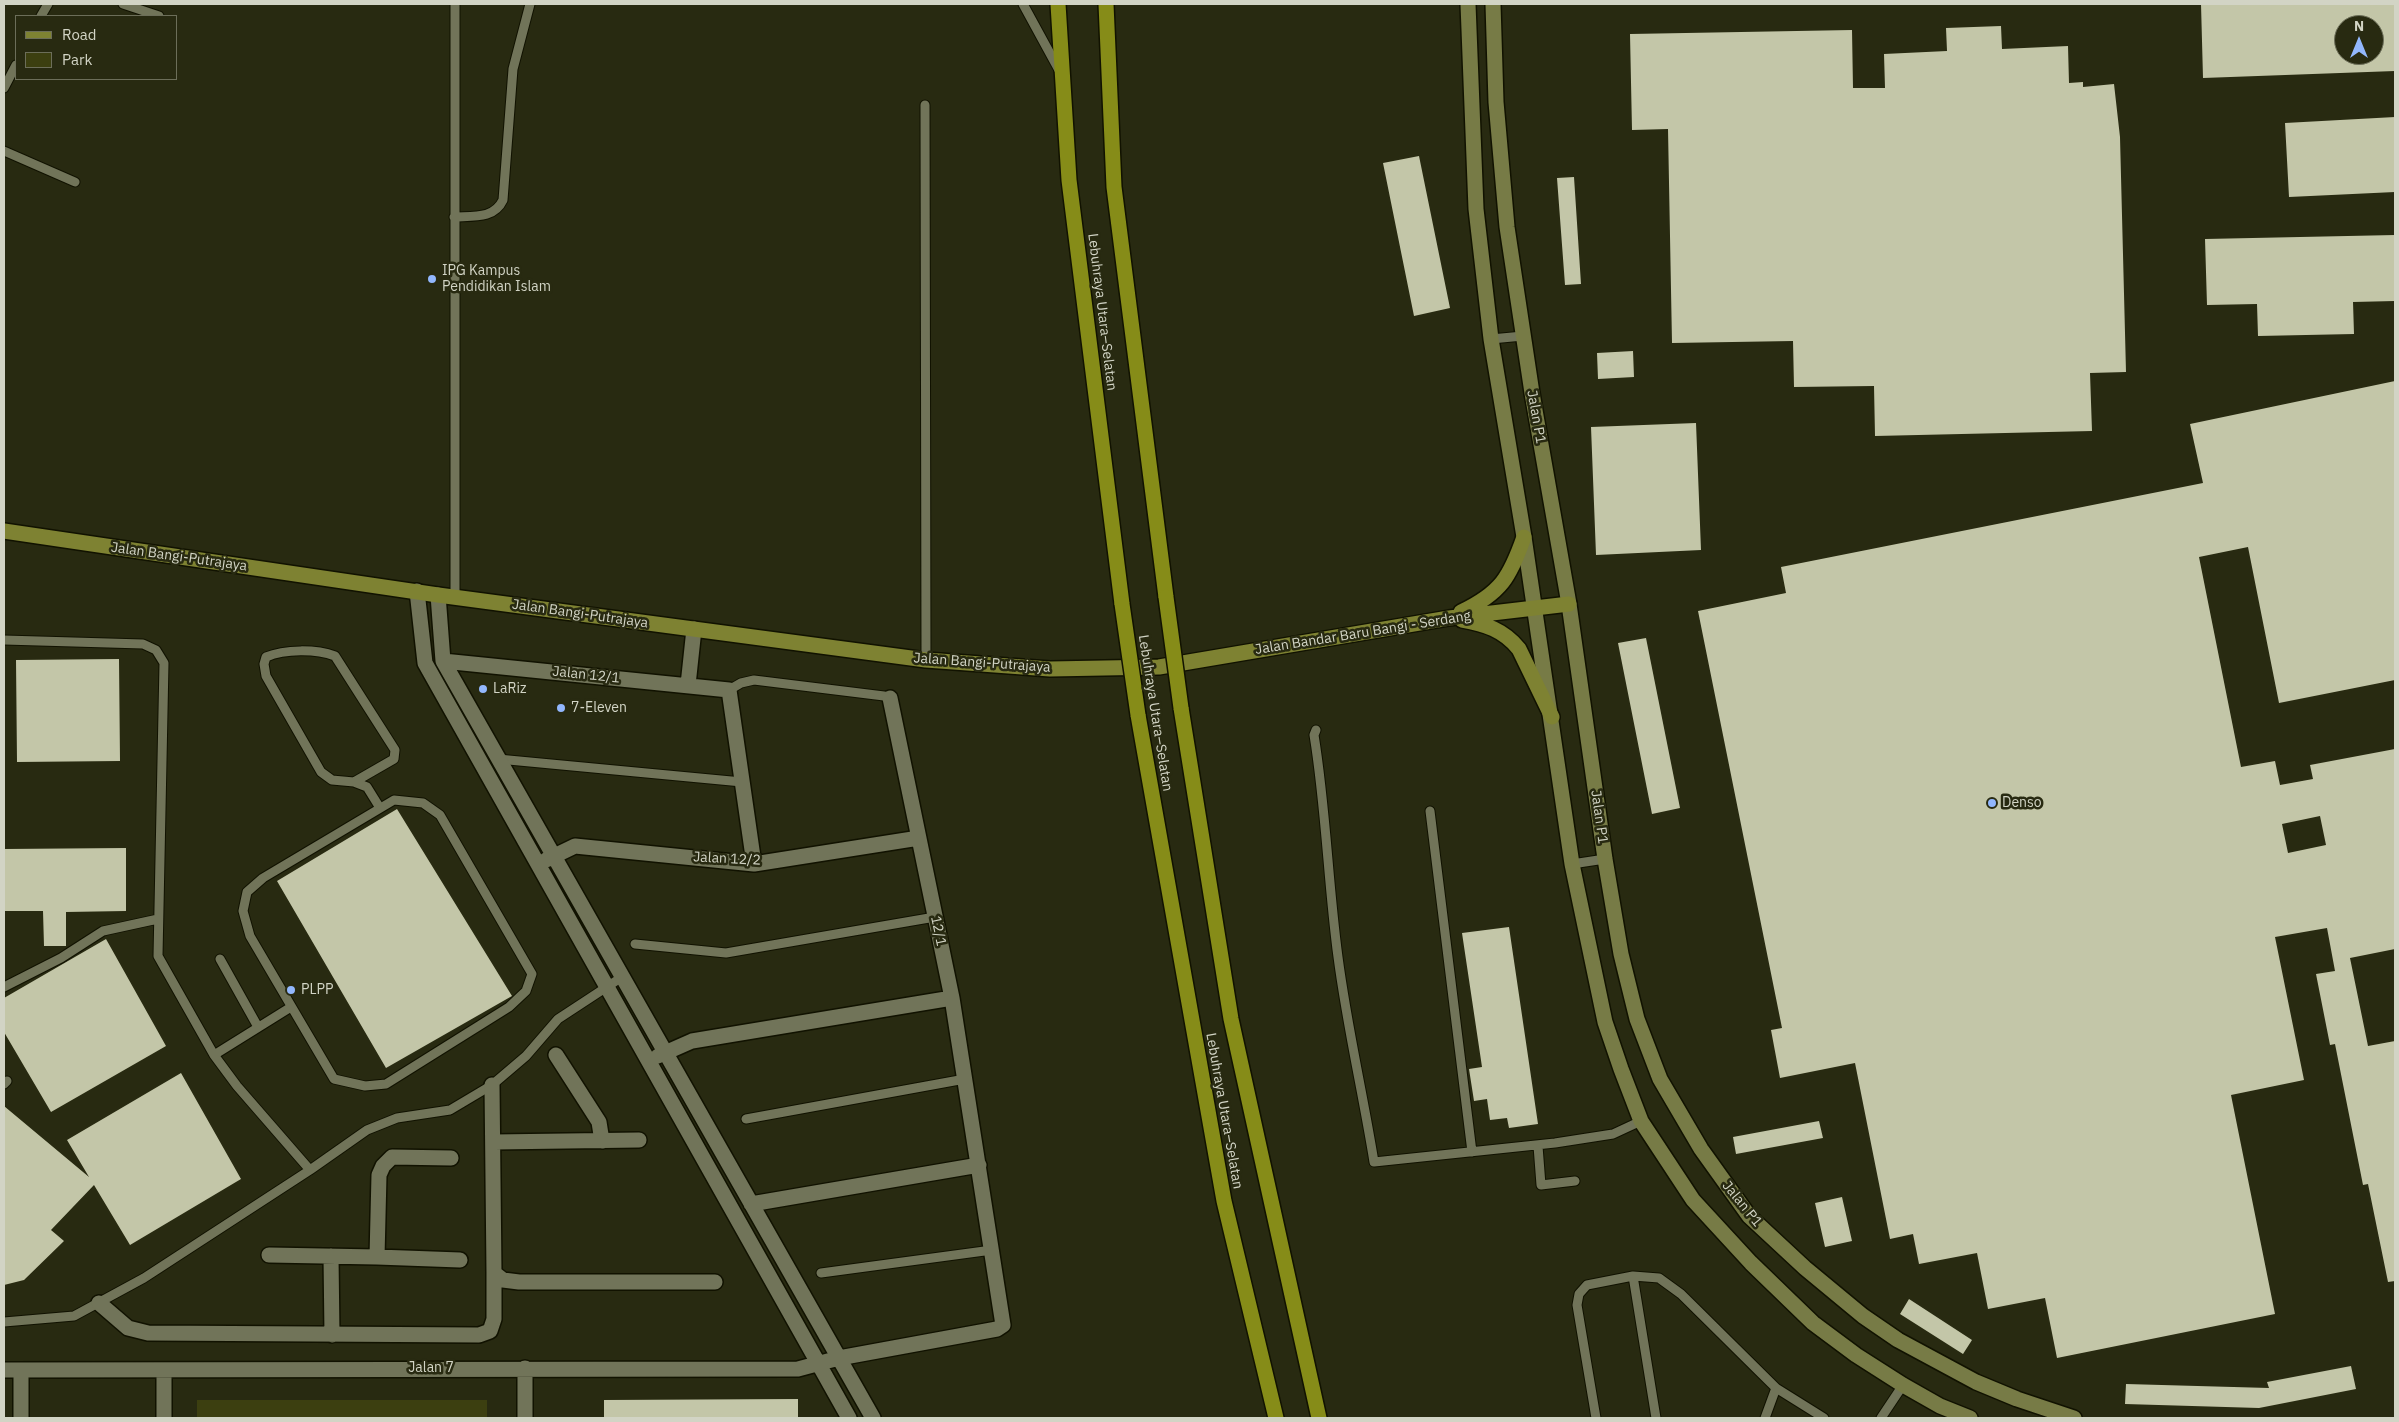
<!DOCTYPE html>
<meta charset="utf-8">
<style>
body{margin:0}
#map{position:relative;width:2399px;height:1422px;overflow:hidden;background:#282a11;font-family:"IBM Plex Sans",sans-serif}
canvas{display:block}
.frame{position:absolute;inset:0;border:5px solid #d2d4c5;pointer-events:none}
.legend{position:absolute;left:15px;top:15px;width:162px;height:65px;box-sizing:border-box;background:#282a11;border:1px solid #6c6e59;margin:0;padding:6px 9px;list-style:none;font-size:15px;color:#d2d4c5}
.legend li{display:flex;align-items:center;gap:10px;height:25px}
.legend b{width:25px;border:1px solid #6c6e59}
.north{position:absolute;left:2334px;top:15px;width:50px;height:50px;box-sizing:border-box;background:#282a11;border:1px solid #6c6e59;border-radius:50%;rotate:0deg;font-size:14px;font-weight:700;line-height:20px;text-align:center;color:#d2d4c5}
.north::after{content:'';display:block;margin:auto;width:18px;height:22px;background:#92b7fd;clip-path:polygon(50% 0,100% 100%,50% 72%,0 100%)}
</style>
<div id="map">
<canvas width="2399" height="1422"></canvas>
<div class="frame"></div>
<ul class="legend">
<li><b style="height:6px;background:#7e8232"></b>Road</li>
<li><b style="height:14px;background:#3c3f10"></b>Park</li>
</ul>
<div class="north">N</div>
</div>
<script>
const ctx = document.querySelector('canvas').getContext('2d');
ctx.lineJoin = 'round';
function fillPath(path, color) { ctx.fillStyle = color; ctx.fill(path, 'evenodd'); }
function strokePath(path, color, width, dash) { ctx.strokeStyle = color; ctx.lineWidth = width; ctx.lineCap = dash ? 'butt' : 'round'; ctx.setLineDash(dash || []); ctx.stroke(path); }
function write(font, color, halo, rows, align = 'center') {
  ctx.font = font + ' "IBM Plex Sans",sans-serif'; ctx.lineWidth = 5; ctx.setLineDash([]); ctx.textBaseline = 'middle'; ctx.strokeStyle = halo; ctx.fillStyle = color; for (const [text, x, y, turn = 0] of rows) {
    ctx.save(); ctx.translate(x, y); ctx.rotate((+turn || 0) * Math.PI / 180); ctx.textAlign = isNaN(turn) ? turn : align; if (halo) ctx.strokeText(text, 0, 0); ctx.fillText(text, 0, 0); ctx.restore();
  }
}
fillPath(new Path2D(`
 M197,1400h290v18h-290z`), '#3c3f10');
fillPath(new Path2D(`
 M2201,4h194v67l-192,7zM2344,25h30v30h-30z
 M2001,26l1,23 66,-3 1,37 14,-1v5l31,-3 6,53 6,235 -36,1 2,58 -217,5 -1,-50 -80,1 -1,-46 -121,2 -4,-214 -36,1 -2,-96 222,-4 1,58h32l-1,-34 63,-3 -1,-23z
 M2395,117v75l-106,5 -4,-74z
 M1419,156l31,152 -36,8 -31,-153z
 M1574,177l7,107 -16,1 -8,-107z
 M2395,235v66l-42,1 1,32 -96,2 -1,-32 -50,1 -2,-66z
 M1633,351l1,26 -36,2 -1,-26z
 M2395,381v299l-116,23 -31,-156 -49,10 42,210 34,-6 5,24 33,-6 -3,-14 85,-16v200l-45,9 18,88 27,-5v240l-7,1 -20,-98 -5,1 -28,-141 -5,1 -14,-71 19,-3 -8,-43 -52,9 29,143 -73,15 44,219 -218,44 -12,-60 -57,11 -11,-56 -58,11 -6,-30 -23,5 -35,-176 -75,15 -9,-48 11,-2 -84,-417 88,-18 -5,-26 422,-84 -13,-59zM2320,816l6,29 -38,8 -6,-29z
 M1696,423l5,127 -105,5 -5,-128z
 M1646,638l34,170 -28,6 -34,-171z
 M119,659l1,102 -103,1 -1,-102z
 M397,809l115,187 -126,72 -109,-187z
 M126,848v63l-60,1v34h-22l-1,-35h-39v-62z
 M1509,927l29,197 -29,4 -2,-10 -17,2 -3,-21 -13,2 -5,-32 13,-2 -20,-134z
 M106,939l60,107 -115,66 -47,-80v-34z
 M181,1073l60,106 -111,66 -36,-60 -43,45 13,11 -40,39 -20,5v-179l85,71 -22,-37z
 M1819,1121l4,17 -87,16 -3,-17z
 M1842,1197l10,44 -27,6 -10,-44z
 M1909,1299l63,41 -9,14 -63,-40z
 M2351,1366l5,23 -97,19 -134,-4 1,-20 143,4 -2,-6z
 M798,1399v19h-194v-18z`), '#c3c6a8');
const service = new Path2D(`
 M123,4l36,12
 M455,4v593
 M1023,4l36,66
 M41,16l7,-12
 M4,88l12,-23
 M925,105l1,555
 M4,151l71,31
 M454,217c20,-1 40,2 49,-17l10,-131 17,-65
 M1491,339l32,-3
 M4,640l139,4 13,6 8,13 -6,293 56,99 23,31 73,84
 M729,690l12,-7 13,-3 130,16 6,2
 M1316,730l-2,5c12,73 14,148 24,222 9,69 25,137 36,205l181,-19 58,-9 28,-13
 M498,759l244,23
 M354,782l40,-23 1,-9 -60,-94c-19,-7 -50,-7 -69,1l-2,7 2,12 55,96 11,8 22,2 13,5 13,21
 M394,800l29,3 17,12 92,159 -6,17 -17,16 -123,77 -21,2 -31,-7 -84,-143 -7,-25 4,-19 16,-14z
 M1430,811l42,341
 M1572,864l33,-5
 M635,944l91,9 209,-36
 M220,959l38,68
 M4,987l57,-29 42,-27 55,-12
 M214,1055l77,-48
 M4,1084l3,-3
 M746,1119l219,-40
 M1538,1146l3,39 34,-4
 M821,1273l171,-23
 M1633,1276l23,142
 M4,1322l70,-6 70,-38 166,-108 57,-40 30,-12 53,-8 42,-25 34,-29 32,-37 64,-42
 M1596,1418l-19,-113 2,-11 8,-9 46,-9 26,2 22,16 95,94 48,30
 M1765,1418l11,-30
 M1881,1418l22,-33`);
const minor = new Path2D(`
 M417,591l8,72 424,755
 M438,595l5,66 430,757
 M443,661l286,29 25,174
 M688,685l6,-56
 M546,860l29,-14 179,18 165,-26
 M556,1055l43,67 3,19
 M658,1056l34,-15 260,-43
 M492,1085l2,188 9,7 16,2h196
 M494,1142l145,-2
 M451,1158l-59,-1 -9,9 -4,9 -2,82 83,3
 M751,1204l228,-39
 M269,1255l108,2
 M331,1256l1,79
 M99,1303l29,25 20,5 331,2 11,-4 4,-12v-46
 M4,1370l794,-1 41,-11 158,-29 6,-4 -51,-327 -62,-300
 M21,1370v48
 M164,1370v48
 M525,1418v-50`);
const secondary = new Path2D(`
 M1468,4l8,205 15,130 33,198 48,327 33,158 16,47 20,52 52,79 58,63 62,60 43,32 47,30 37,21 30,12
 M1493,4l3,98 11,125 25,166 37,211 36,255 16,95 16,65 23,60 41,70 48,67 56,52 58,48 35,24 78,42 41,17 57,19`);
const primary = new Path2D(`
 M4,531l434,64 488,65 124,9 109,-2 290,-49 120,-14
 M1461,612c40,-19 49,-35 63,-75
 M1462,620c23,4 42,10 57,29l33,68`);
const motorway = new Path2D(`
 M1058,4l11,176 53,424
 M1106,4l8,183 52,410
 M1181,708l50,311 88,399
 M1138,715l86,486 52,217`);
strokePath(service, '#111200', 11);
strokePath(minor, '#111200', 18);
strokePath(secondary, '#111200', 18);
strokePath(primary, '#111200', 18);
strokePath(motorway, '#111200', 18);
strokePath(service, '#717459', 9);
strokePath(minor, '#717459', 15);
strokePath(secondary, '#777b46', 15);
strokePath(primary, '#7e8232', 15);
strokePath(motorway, '#868c18', 15);
const motorwayBridge = new Path2D(`
 M1166,597l15,111
 M1122,604l16,111`);
strokePath(motorwayBridge, '#111200', 18, []);
strokePath(motorwayBridge, '#868c18', 15);
for (const [x, y, r, color] of [
 [432,279,5,"#92b7fd"],
 [483,689,5,"#92b7fd"],
 [561,708,5,"#92b7fd"],
 [1992,803,5,"#92b7fd"],
 [291,990,5,"#92b7fd"]
]) { const dot = new Path2D(); dot.arc(x, y, r, 0, 2 * Math.PI); ctx.fillStyle = color; ctx.fill(dot); strokePath(dot, '#282a11', 2); }
write('14px', '#d2d4c5', '#282a11', [
 ["IPG Kampus",442,271],
 ["Pendidikan Islam",442,287],
 ["LaRiz",493,689],
 ["7-Eleven",571,708],
 ["Denso",2002,803],
 ["PLPP",301,990]
], 'left');
write('14px', '#d2d4c5', '#282a11', [
 ["Lebuhraya Utara–Selatan",1102,312,83],
 ["Jalan P1",1536,417,80],
 ["Jalan Bangi-Putrajaya",179,557,8],
 ["Jalan Bangi-Putrajaya",580,614,8],
 ["Jalan Bandar Baru Bangi - Serdang",1363,633,-9],
 ["Jalan Bangi-Putrajaya",982,663,4],
 ["Jalan 12/1",586,675,6],
 ["Lebuhraya Utara–Selatan",1155,713,81],
 ["Jalan P1",1599,817,82],
 ["Jalan 12/2",727,859,3],
 ["12/1",938,931,78],
 ["Lebuhraya Utara–Selatan",1224,1111,80],
 ["Jalan P1",1742,1204,51],
 ["Jalan 7",431,1368]
]);
</script>
